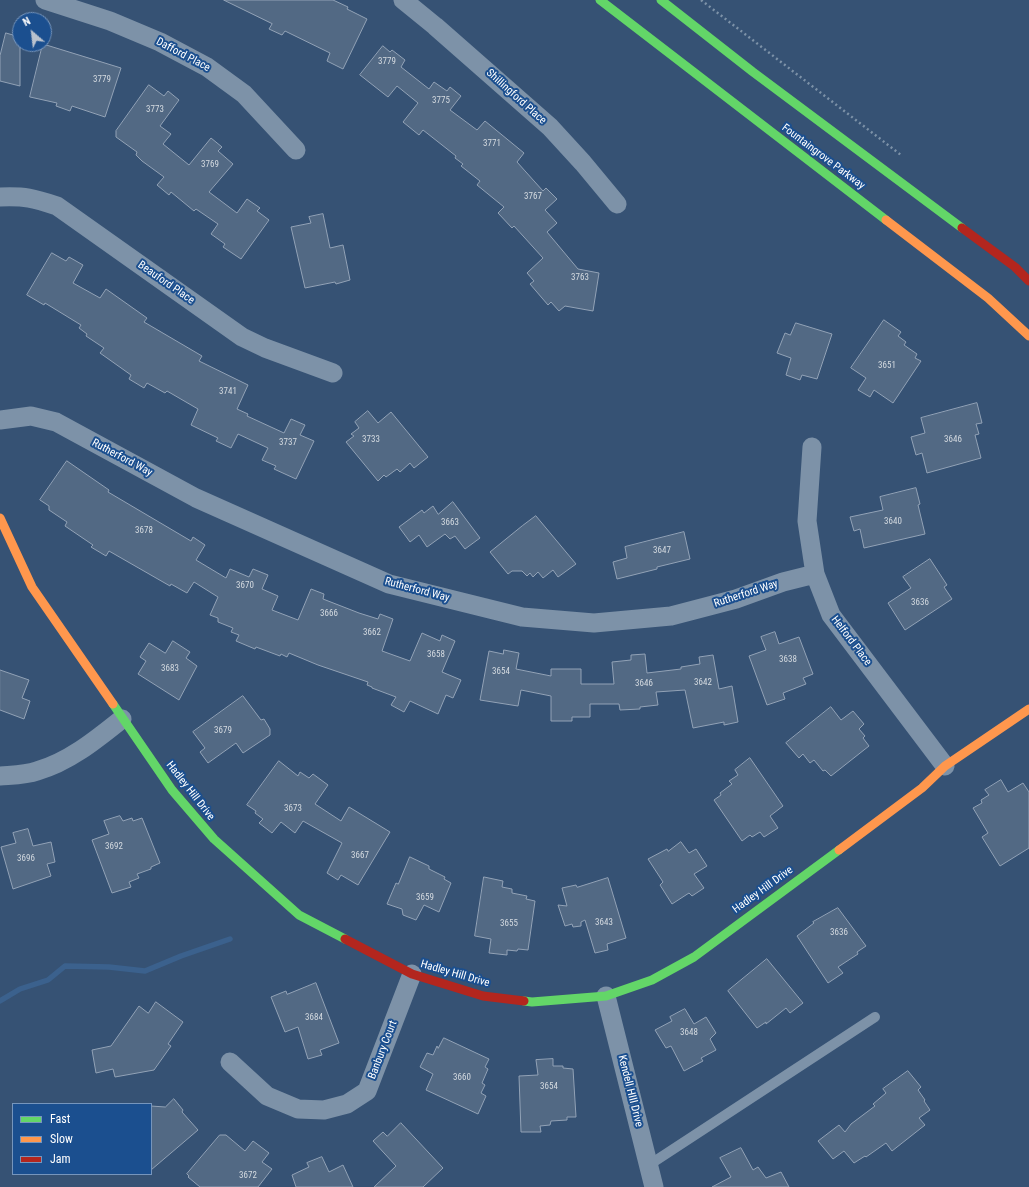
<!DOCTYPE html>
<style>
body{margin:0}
#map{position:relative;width:1029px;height:1187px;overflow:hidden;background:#365274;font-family:"Roboto Condensed",sans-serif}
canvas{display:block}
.legend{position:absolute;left:12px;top:1103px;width:140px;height:72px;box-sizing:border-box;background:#1b4f8f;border:1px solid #7695bc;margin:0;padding:5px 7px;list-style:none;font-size:12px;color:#fff}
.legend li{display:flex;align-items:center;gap:8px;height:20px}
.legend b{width:20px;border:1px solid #7695bc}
.north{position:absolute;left:12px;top:12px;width:40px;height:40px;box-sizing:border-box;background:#1b4f8f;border:1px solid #7695bc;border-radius:50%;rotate:332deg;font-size:11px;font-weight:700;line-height:16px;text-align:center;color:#fff}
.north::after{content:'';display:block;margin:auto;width:14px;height:18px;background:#b9c2ce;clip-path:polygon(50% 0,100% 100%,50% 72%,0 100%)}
</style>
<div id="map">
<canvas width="1029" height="1187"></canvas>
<ul class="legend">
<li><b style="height:5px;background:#63d668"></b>Fast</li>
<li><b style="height:5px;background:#ff974d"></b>Slow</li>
<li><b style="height:5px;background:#b3261e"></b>Jam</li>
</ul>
<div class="north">N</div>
</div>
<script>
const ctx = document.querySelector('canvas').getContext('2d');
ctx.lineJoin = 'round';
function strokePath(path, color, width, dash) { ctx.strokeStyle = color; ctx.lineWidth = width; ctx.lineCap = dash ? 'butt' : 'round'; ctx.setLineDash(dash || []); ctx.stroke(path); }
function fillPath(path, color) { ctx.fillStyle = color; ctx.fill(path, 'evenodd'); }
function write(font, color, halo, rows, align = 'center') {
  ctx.font = font + ' "Roboto Condensed",sans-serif'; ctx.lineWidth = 4; ctx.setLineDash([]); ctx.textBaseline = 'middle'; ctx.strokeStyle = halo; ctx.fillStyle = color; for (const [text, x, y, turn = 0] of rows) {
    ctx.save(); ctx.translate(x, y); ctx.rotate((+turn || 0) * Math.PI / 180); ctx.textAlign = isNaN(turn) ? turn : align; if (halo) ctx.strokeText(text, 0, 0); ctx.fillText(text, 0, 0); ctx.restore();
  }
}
strokePath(new Path2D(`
 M0,1001l20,-12 28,-9 17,-14 44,1 36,4 36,-15 49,-17`), '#3b618d', 5.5);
const building = new Path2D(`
 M224,0h109l15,7 -1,2 20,10 -24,50 -16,-8 3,-8 -45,-22 -3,4 -13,-6 3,-5z
 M6,33l14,4v49l-20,-5v-25z
 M43,44l78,24 -16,49 -33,-11 -2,5 -14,-5 1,-3 -27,-6z
 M383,46l7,6 2,-2 13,10 -4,7 28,22 5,-7 13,9 3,-4 11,9 -11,14 27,20 8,-9 39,32 -7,9 26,29 3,-3 11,11 -12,11 12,13 -10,9 31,37 21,4 -6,38 -28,-5 -6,5 -8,-9 -3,3 -18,-21 4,-3 -7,-8 16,-15 -29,-32 -2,2 -14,-15 6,-6 -27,-22 3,-4 -19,-15 2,-2 -8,-6 1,-2 -33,-26 -4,5 -16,-13 15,-19 -21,-17 -9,11 -28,-22z
 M149,85l15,11 4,-5 11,9 -19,26 11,8 -8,10 26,21 22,-27 11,9 -4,4 15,13 -24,28 28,21 10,-14 13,9 -3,3 12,9 -28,39 -18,-12 2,-3 -14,-10 7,-10 -22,-15 -2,2 -23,-19 -2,3 -12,-10 7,-8 -22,-16 -6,-6 1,-3 -21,-15v-6z
 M323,214l7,34 13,-3 7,35 -14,4 -1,-2 -30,6 -14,-61 20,-4 -2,-6z
 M52,253l14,8 3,-4 14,8 -10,18 27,15 6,-9 41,29 -3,4 58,34 -3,5 49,24 -11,24 11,5 -1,2 37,17 7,-14 14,6 -5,10 14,6 -18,38 -22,-10 2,-3 -14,-6 6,-12 -30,-14 -7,14 -15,-7 2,-3 -27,-13 7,-16 -31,-18 -2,2 -18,-10 -3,5 -15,-9 2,-4 -31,-22 4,-5 -18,-12 1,-2 -8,-6 2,-3 -36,-22 -1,2 -17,-10z
 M884,320l17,12 -3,4 8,6 -2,3 13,9 -2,4 6,3 -28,42 -19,-13 -4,7 -12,-7 8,-12 -15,-10z
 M796,323l36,11 -15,45 -15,-4 -2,5 -14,-5 5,-17 -14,-5 8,-20 5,2z
 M977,403l5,20 -6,1 3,10 -4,1 6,23 -54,15 -5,-20 -6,2 -5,-18 14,-4 -4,-15z
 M368,411l10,12 13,-11 37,45 -14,11 -4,-5 -10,9 -3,-3 -11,8 -2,-2 -6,6 -32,-39 8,-6 -3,-2 8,-6 -4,-6z
 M67,461l42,29 -1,2 83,49 2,-4 12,8 -9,15 30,18 4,-9 19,8 4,-8 15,6 -6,14 16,7 -6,14 26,10 13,-31 13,5 -1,5 36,14 19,6 2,-5 13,5 -11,32 28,10 12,-28 18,8 2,-6 13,6 -13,31 19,8 -8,18 -7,-3 -8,19 -28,-13 -6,11 -13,-7 5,-8 -24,-9v-1l-5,-2 1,-3 -50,-17 -29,-12 -2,4 -6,-3 -1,2 -24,-9 -1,2 -19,-8 3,-6 -8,-3 2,-4 -15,-6v-4l-8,-3 8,-18 -24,-15 -7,11 -16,-9 -1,2 -61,-35 -3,5 -15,-9 2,-2 -28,-19 2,-4 -18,-12v-4l-9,-6z
 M916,488l4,16 -2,1 7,29 -61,14 -4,-19 -6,2 -4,-14 33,-7 -3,-13z
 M453,502l27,36 -15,11 -10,-13 -5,3 -5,-5 -18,13 -8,-12 -9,7 -11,-15 23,-17 2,3 9,-7 5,8z
 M536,516l40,48 -18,13 -5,-7 -10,8 -5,-6 -5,5 -3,-4 -3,3 -5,-5h-10l-4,3 -18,-22 32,-26z
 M684,532l6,27 -33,8v2l-40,10 -4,-17 14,-4 -2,-11z
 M930,559l17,26 -3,2 8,12 -47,31 -17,-27 23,-15 -8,-11z
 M775,632l4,12 20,-7 14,37 -10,4 3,6 -23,9 2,6 -18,6 -18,-49 17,-6 -5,-13z
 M173,641l17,11 -4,6 11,8 -18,34 -41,-26 8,-13 -6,-4 9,-14 16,10z
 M504,650l15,3 -3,16 35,7v-7h30v15h33l-2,-22 19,-2v-5l14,-1 2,19 34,-4v-2l19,-3 -1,-7 14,-2 6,34 13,-3 6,36 -14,3v-3l-31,6 -8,-38 -29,2 2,13 -18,2v2l-20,1 -1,-6h-29v13h-18v4h-21v-25l-30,-6 -3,16 -38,-6 9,-49 14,3z
 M0,670l29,10 -7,18 8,3 -6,18 -24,-9z
 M243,696l18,24 3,-1 6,10v6l-27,18 -7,-10 -28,20 -8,-11 5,-4 -12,-16z
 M831,707l10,13 12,-9 11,13 -5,5 6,7 -2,2 6,8 -38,30 -6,-6 -2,1 -9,-11 -4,3 -7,-9 -4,4 -13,-15z
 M750,758l33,48 -13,10 8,12 -14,9 -4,-5 -8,5 -2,-2 -8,6 -28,-41 7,-5 -1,-2 12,-9 -3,-3 9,-6 -3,-5z
 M279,761l19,15 2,-4 9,6 4,-4 15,11 -13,19 26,17 8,-14 41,25 -32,53 -17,-10 -3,5 -11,-7 15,-30 -39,-22 -8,12 -14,-11 -9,11 -13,-10 4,-4 -8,-6 1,-2 -9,-6z
 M1001,780l7,12 15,-9 6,9v56l-29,18 -18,-29 6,-4 -15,-25 9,-5 -1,-3 8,-5 -4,-5z
 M120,816l3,5 9,-3 1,3 9,-3 18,45 -9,4v2l-14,5 2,4 -10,4 2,5 -19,6 -20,-53 17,-6 -5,-13z
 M28,829l5,17 18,-4 4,20 -8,2 4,12 -38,13 -12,-42 15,-4 -3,-10z
 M681,842l8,11 7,-4 11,17 -13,8 10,14 -12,8 -3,-3 -17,11 -12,-19 3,-3 -15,-23 19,-10 1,2z
 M410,857l19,9v3l16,8 -1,2 7,4 -12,29 -15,-7 -8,15 -13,-5 -1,-6 -15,-5 9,-21 2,1z
 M484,877l19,4 -1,6 10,2v4l15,3 -1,3 9,2 -7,49 -10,-1 -1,2 -10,-1v5l-18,-2 2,-14 -16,-3z
 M608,878l18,60 -19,6 1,6 -13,3 -10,-33 -4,2v4l-8,1 -1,-3 -7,2 -7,-21 9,1 -5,-18 14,-3 1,2z
 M838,908l28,38 -9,6 1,2 -20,13 5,6 -15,10 -31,-47 17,-13 -1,-1z
 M767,959l36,44 -13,10 -4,-5 -20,16v-2l-9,6 -29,-37z
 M316,983l23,60 -19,7 2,5 -14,4 -10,-32 -13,5 -14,-35 15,-6 1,3z
 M156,1002l27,20 -15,22 3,2 -17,24 -39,7 -2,-8 -17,4 -4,-23 19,-4 28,-40 9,7z
 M685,1009l9,15 12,-7 10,16 -6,6 6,11 -15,8 2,3 -19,10 -13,-25 -5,2 -11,-18 17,-9 -2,-4z
 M444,1038l45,21 -4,8 3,2 -6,14 3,2 -4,8 5,3 -8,18 -52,-24 7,-16 -13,-7 7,-14 6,2 4,-9 1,2z
 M553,1059v7h10v2l10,1 3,48h-9v3l-16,1 -1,4 -10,1 1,6h-20l-2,-56 19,-1 -2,-15z
 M908,1071l13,16 -3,3 7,10 -1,1 6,9 -11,8 6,7 -33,26 -6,-8 -20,14 -1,-1 -11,7 -10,-12 -11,8 -15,-18 21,-16 6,7 6,-8 24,-18 -2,-2 13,-11 -3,-4z
 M174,1099l9,11 -1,2 16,18 -47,40v-64l14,1z
 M401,1123l42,45 -20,19h-49l22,-21 -23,-25 10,-9 4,4z
 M220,1135h6l19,16 8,-10 16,12 -7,9 10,7 -14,18h-58l-12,-10 1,-1 -2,-2z
 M741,1148l12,22 5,-3 8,11 15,-6 8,15h-77l19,-10 -11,-19z
 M322,1157l7,15 14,-7 10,22h-57l-4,-12 17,-8 -2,-4z`);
fillPath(building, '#526984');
strokePath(building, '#92a2b6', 1);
strokePath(new Path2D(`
 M701,0l200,155`), '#7d92a8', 2.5, [2, 3]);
strokePath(new Path2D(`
 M649,1165l226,-148`), '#7d92a8', 10);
strokePath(new Path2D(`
 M45,0l65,21 50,21 47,25 37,27 52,56
 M403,0l32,26 115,101 33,36 34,41
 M0,197c25,-1 33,1 57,9l185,131 23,11 68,25
 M0,420l31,-4 25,6 140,76 193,86 133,33 72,6 77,-7 65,-17 47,-17 32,-8
 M812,447l-5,74 8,53 16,41 114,151
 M0,776c12,-1 26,-1 37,-5 32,-9 60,-32 85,-52
 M606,996l48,191
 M230,1062l37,34 31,13 26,1 23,-6 20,-13 45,-117`), '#7d92a8', 19);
strokePath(new Path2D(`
 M600,0l286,220
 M661,0l92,72 209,156
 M113,704l59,86 42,49 85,76 46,24
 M524,1001l8,1 74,-6 46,-16 42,-23 145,-107`), '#63d668', 9);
strokePath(new Path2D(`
 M886,220l102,78 41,38
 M0,518l32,69 81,117
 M839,850l83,-62 23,-22 84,-57`), '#ff974d', 9);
strokePath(new Path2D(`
 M962,228l53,39 14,14
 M345,939l67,35 71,22 41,5`), '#b3261e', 9);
write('9px', '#d4dae0', null, [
 ["3779",387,62],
 ["3779",102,80],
 ["3775",441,101],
 ["3773",155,110],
 ["3771",492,144],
 ["3769",210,165],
 ["3767",533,197],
 ["3763",580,278],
 ["3651",887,366],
 ["3741",228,392],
 ["3733",371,440],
 ["3646",953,440],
 ["3737",288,443],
 ["3640",893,522],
 ["3663",450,523],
 ["3678",144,531],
 ["3647",662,551],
 ["3670",245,586],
 ["3636",920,603],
 ["3666",329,614],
 ["3662",372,633],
 ["3658",436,655],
 ["3638",788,660],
 ["3683",170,669],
 ["3654",501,672],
 ["3642",703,683],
 ["3646",644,684],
 ["3679",223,731],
 ["3673",293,809],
 ["3692",114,847],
 ["3667",360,856],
 ["3696",26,859],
 ["3659",425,898],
 ["3643",604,923],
 ["3655",509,924],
 ["3636",839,933],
 ["3684",314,1018],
 ["3648",689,1033],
 ["3660",462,1078],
 ["3654",549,1087],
 ["3672",248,1176]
]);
write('11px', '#fff', '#1b4f8f', [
 ["Dafford Place",183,55,28],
 ["Shillingford Place",516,97,42],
 ["Fountaingrove Parkway",823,157,37],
 ["Beauford Place",166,283,35],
 ["Rutherford Way",122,458,28],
 ["Rutherford Way",417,590,15],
 ["Rutherford Way",746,594,-18],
 ["Helford Place",851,641,53],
 ["Hadley Hill Drive",190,791,52],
 ["Hadley Hill Drive",763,890,-36],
 ["Hadley Hill Drive",455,974,16],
 ["Banbury Court",383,1050,-69],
 ["Kendell HIll Drive",630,1091,76]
]);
</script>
